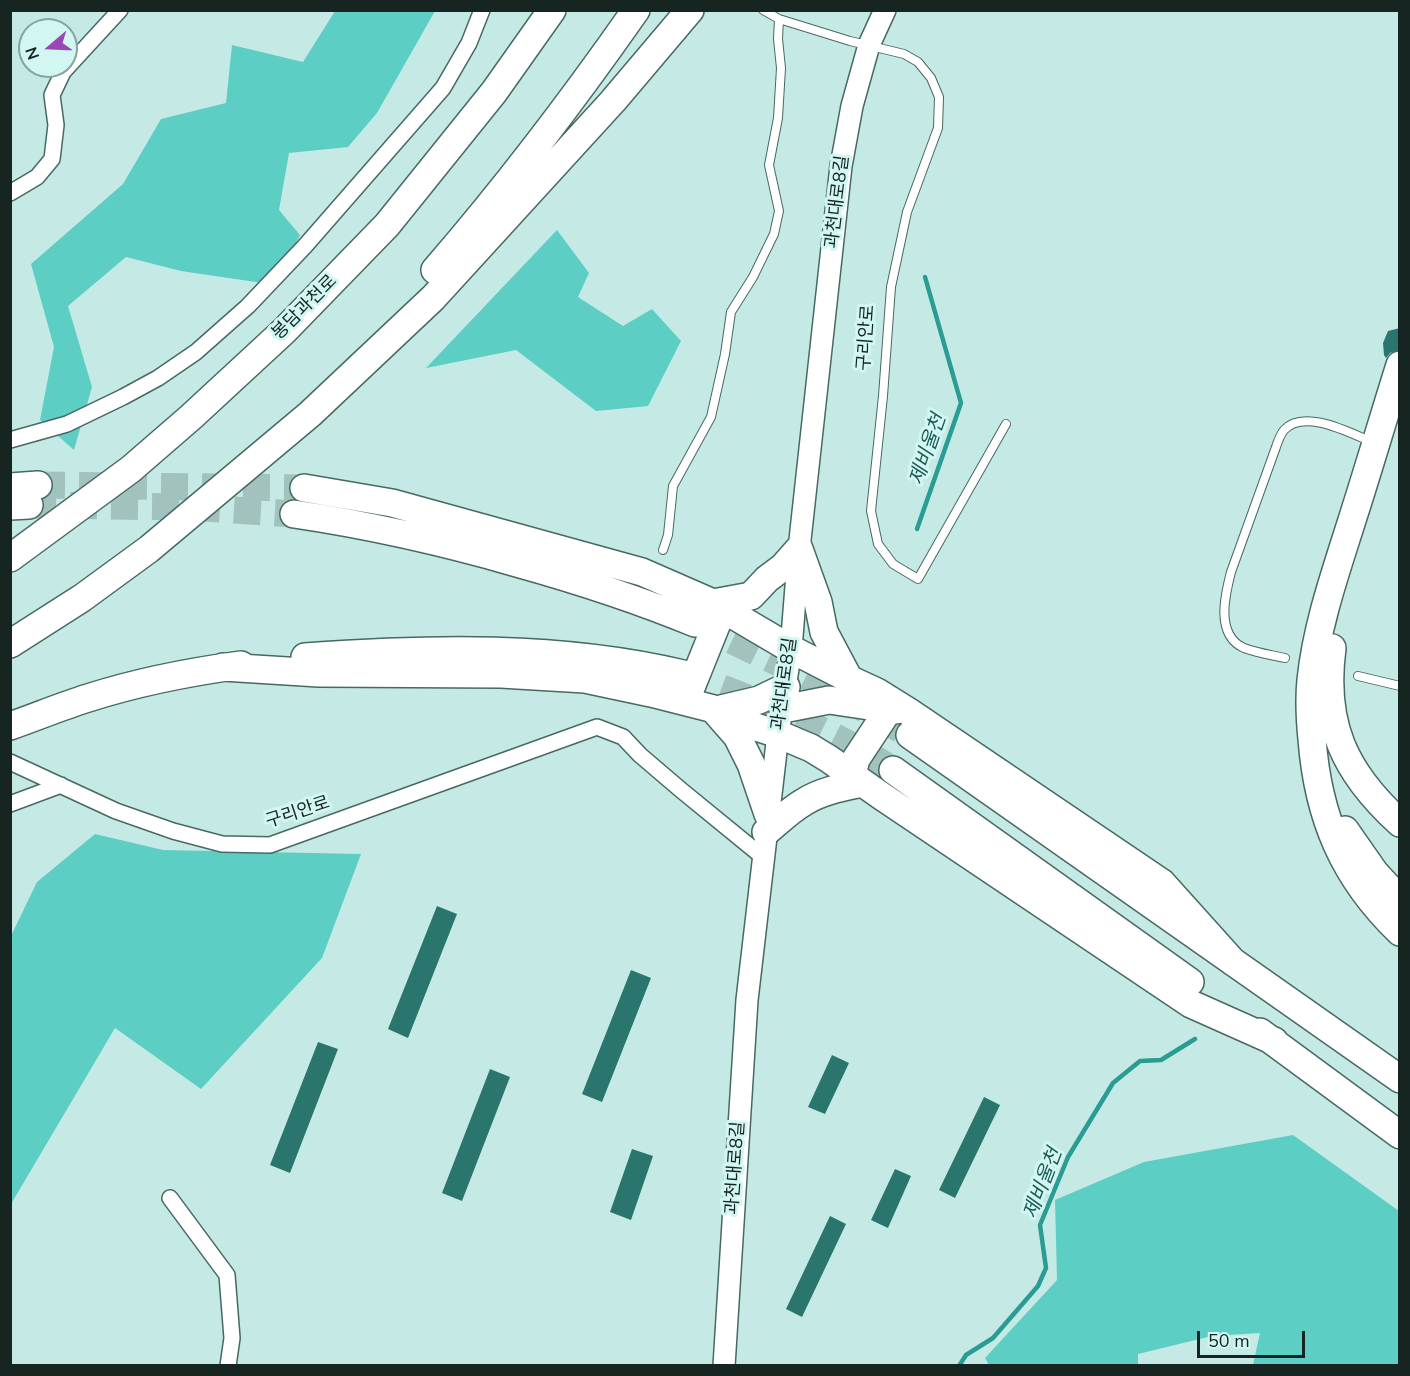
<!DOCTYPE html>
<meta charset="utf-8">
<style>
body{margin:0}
#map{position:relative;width:1410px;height:1376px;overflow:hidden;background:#c5eae5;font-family:"Nunito Sans",sans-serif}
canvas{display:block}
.frame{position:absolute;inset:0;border:12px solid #162422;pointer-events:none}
.north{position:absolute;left:18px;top:18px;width:60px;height:60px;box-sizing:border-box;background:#d2f7f2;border:2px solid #87a39f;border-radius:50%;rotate:251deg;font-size:16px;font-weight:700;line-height:24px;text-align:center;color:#162422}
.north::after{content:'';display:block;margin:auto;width:21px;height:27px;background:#9b48b7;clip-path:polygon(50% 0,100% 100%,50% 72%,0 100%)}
.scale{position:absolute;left:1197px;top:1331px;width:108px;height:27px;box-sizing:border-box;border:3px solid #162422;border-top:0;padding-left:8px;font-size:18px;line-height:21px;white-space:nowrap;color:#162422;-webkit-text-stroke:4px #d2f7f2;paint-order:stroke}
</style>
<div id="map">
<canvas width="1410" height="1376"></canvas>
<div class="frame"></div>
<div class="north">N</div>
<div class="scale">50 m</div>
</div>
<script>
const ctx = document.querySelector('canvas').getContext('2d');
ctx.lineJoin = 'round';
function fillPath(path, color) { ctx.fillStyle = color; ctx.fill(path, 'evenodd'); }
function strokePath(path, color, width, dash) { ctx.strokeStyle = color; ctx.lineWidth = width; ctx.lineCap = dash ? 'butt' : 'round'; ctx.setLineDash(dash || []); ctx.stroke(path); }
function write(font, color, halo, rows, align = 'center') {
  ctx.font = font + ' "Nunito Sans","Noto Sans KR",sans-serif'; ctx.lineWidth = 6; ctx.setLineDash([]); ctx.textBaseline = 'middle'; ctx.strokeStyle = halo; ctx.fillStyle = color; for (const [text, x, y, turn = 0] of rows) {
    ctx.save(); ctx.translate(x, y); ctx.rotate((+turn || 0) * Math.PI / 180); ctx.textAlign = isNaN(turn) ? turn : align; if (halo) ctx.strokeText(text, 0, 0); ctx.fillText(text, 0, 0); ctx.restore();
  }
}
fillPath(new Path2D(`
 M335,11h100l-58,102 -29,34 -59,6 -10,57 21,25 -24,50 -95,-14 -55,-14 -58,49 24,81 -18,63 -34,-30 14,-73 -23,-83 92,-80 38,-65 65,-16 6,-58 71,17z
 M557,230l32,43 -11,24 45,29 29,-17 29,32 -33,65 -52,5 -80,-61 -90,18z
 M95,834l68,16 198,4 -39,104 -121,131 -86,-61 -104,176 -1,-266 27,-56z
 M1293,1135l106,76v154h-146l7,-32 -48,3 -74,18v11h-149l-4,-7 72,-78 -2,-80 89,-38z`), '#5dcec3');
strokePath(new Path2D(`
 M917,529l44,-126 -36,-126
 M959,1366l7,-11 27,-17 45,-52 8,-18 -6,-43 28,-68 45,-74 27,-22 21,-1 34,-21`), '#299c93', 4.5);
fillPath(new Path2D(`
 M1400,328v22l-10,3 -4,5 -2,-3 -1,-12 5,-12z
 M437,906l20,8 -49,124 -20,-9z
 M631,970l20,8 -49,124 -20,-8z
 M318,1042l20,7 -48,124 -20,-8z
 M832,1055l17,8 -24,51 -17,-7z
 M490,1069l20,8 -48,124 -20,-8z
 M984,1097l16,8 -45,93 -16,-8z
 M632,1149l21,7 -22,64 -21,-8z
 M895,1169l16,7 -23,52 -17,-8z
 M830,1216l16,8 -44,93 -16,-8z`), '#2a766f');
strokePath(new Path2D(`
 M38,485l266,3
 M29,505l158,2 107,7
 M695,623l115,55 100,57
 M683,674c55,19 110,41 162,68 16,8 32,18 48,28`), '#a2c2be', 27, [27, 14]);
const lane = new Path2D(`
 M779,19l71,22 54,13 14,8 13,16 8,19 -1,31 -31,84 -16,75 -8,109 -12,115 7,33 15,20 25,15 88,-155
 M663,550l5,-15 5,-49 38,-69 14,-63 6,-42 22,-35 21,-43 5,-23 -10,-46 9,-47 3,-50 -3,-29 1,-20 -16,-9
 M1285,658c-13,-3 -28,-5 -41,-10 -29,-13 -19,-53 -13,-76l45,-125c2,-6 4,-12 8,-17 20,-22 66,3 88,12
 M1358,676l42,10`);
const street = new Path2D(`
 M10,193l27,-16 15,-18 4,-34 -4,-30 11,-23 57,-62
 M10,440l57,-16 56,-27 35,-19 38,-26 52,-46 57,-60 138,-158 26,-45 13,-33
 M10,762l106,49 57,20 49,13 48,1 327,-118 26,10 17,18 41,35 82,67
 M10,804l51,-19
 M170,1198l57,77 5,63 -4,28`);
const secondary = new Path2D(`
 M724,1366l23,-366 31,-266 13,-85 8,-100 42,-383 11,-60 17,-61 16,-35`);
const highway = new Path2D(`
 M435,270c72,-83 138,-170 201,-260
 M1400,365c-16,51 -31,102 -47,152 -17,54 -36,107 -42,163 -2,20 -1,39 1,59 6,78 31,138 88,193
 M10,487l28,-2
 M304,488l88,15 250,69 71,31 78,46 58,30 28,13 32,20 253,171 71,79
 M10,506l19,-1
 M294,514c75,11 150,28 223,49 61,17 120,36 178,60
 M799,549l19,53 6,30 25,47
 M10,558l121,-89 60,-52 93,-86 103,-106 107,-133 58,-82
 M713,603l38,-7 16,-17 16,-12 16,-18
 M10,644l72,-46 67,-49 161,-135 123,-116 180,-197 77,-91
 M1332,648c-10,76 12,124 68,175
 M305,657c125,-9 256,-12 378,17
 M223,667l96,6 182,1 84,5 66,14 63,16 39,17 25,8 33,14 18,11 51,36 311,209 83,37
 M682,697l8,-7 27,-67v-17
 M783,709l46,-9 67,10
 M717,710l42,-10 27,-13
 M716,712l21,24 14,28 17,50
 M10,726c26,-9 52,-20 78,-28 50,-16 101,-26 153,-33
 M910,735l490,344
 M893,770l297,212
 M852,775l4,-16 33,-50
 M1345,830l30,43 25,27
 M766,832c12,-10 24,-22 38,-30 17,-11 39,-15 59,-19
 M1260,1032l140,103`);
strokePath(lane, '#476864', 10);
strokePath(street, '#476864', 18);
strokePath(secondary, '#476864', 24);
strokePath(highway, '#476864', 30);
strokePath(lane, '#fff', 8);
strokePath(street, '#fff', 15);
strokePath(secondary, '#fff', 21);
strokePath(highway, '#fff', 27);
write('18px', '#162422', '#d2f7f2', [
 ["과천대로8길",838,202,-83],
 ["봉담과천로",305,308,-45],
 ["구리안로",867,338,-86],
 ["과천대로8길",785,684,-82],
 ["구리안로",298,813,-18],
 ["과천대로8길",736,1168,-86]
]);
write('italic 20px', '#1d5a54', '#d2f7f2', [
 ["제비울천",929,450,-71],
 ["제비울천",1044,1184,-69]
]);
</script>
